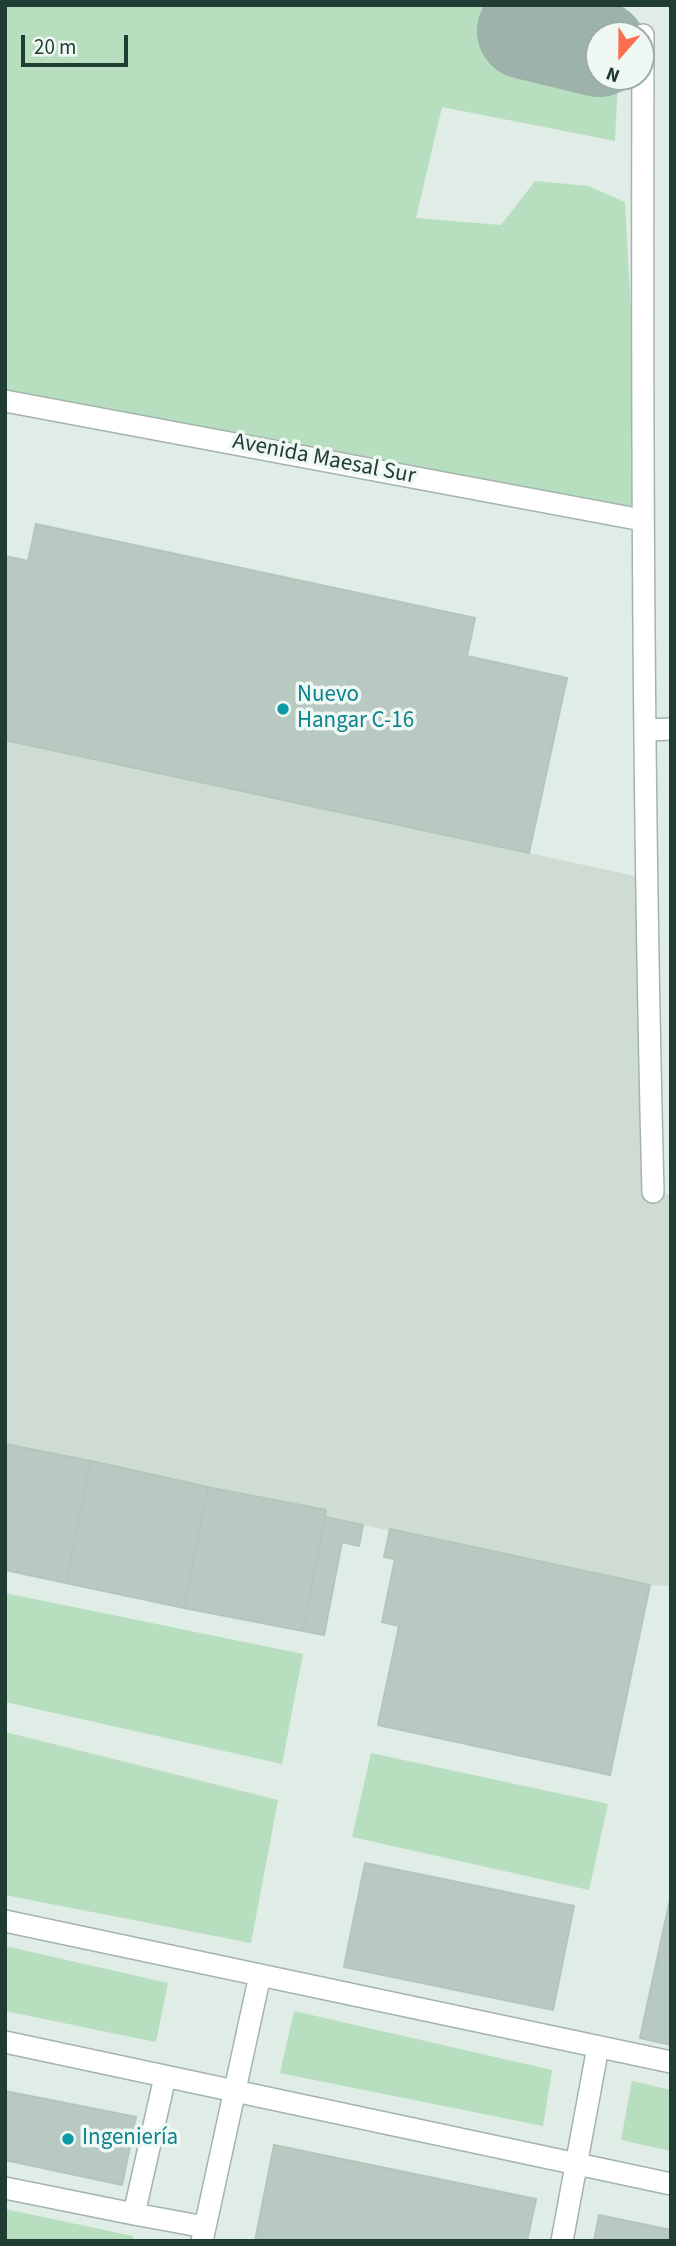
<!DOCTYPE html>
<meta charset="utf-8">
<style>
body{margin:0}
#map{position:relative;width:676px;height:2246px;overflow:hidden;background:#e0ece6;font-family:"Source Sans 3",sans-serif}
canvas{display:block}
.frame{position:absolute;inset:0;border:7px solid #203d33;pointer-events:none}
.north{position:absolute;left:585px;top:21px;width:70px;height:70px;box-sizing:border-box;background:#f0f8f4;border:2px solid #9dada7;border-radius:50%;rotate:201deg;font-size:19px;font-weight:700;line-height:28px;text-align:center;color:#203d33}
.north::after{content:'';display:block;margin:auto;width:24px;height:32px;background:#fa6f50;clip-path:polygon(50% 0,100% 100%,50% 72%,0 100%)}
.scale{position:absolute;left:21px;top:35px;width:107px;height:32px;box-sizing:border-box;border:4px solid #203d33;border-top:0;padding-left:9px;font-size:21px;line-height:24px;white-space:nowrap;color:#203d33;-webkit-text-stroke:5px #f0f8f4;paint-order:stroke}
</style>
<div id="map">
<canvas width="676" height="2246"></canvas>
<div class="frame"></div>
<div class="north">N</div>
<div class="scale">20 m</div>
</div>
<script>
const ctx = document.querySelector('canvas').getContext('2d');
ctx.lineJoin = 'round';
function fillPath(path, color) { ctx.fillStyle = color; ctx.fill(path, 'evenodd'); }
function strokePath(path, color, width, dash) { ctx.strokeStyle = color; ctx.lineWidth = width; ctx.lineCap = dash ? 'butt' : 'round'; ctx.setLineDash(dash || []); ctx.stroke(path); }
function write(font, color, halo, rows, align = 'center') {
  ctx.font = font + ' "Source Sans 3",sans-serif'; ctx.lineWidth = 7; ctx.setLineDash([]); ctx.textBaseline = 'middle'; ctx.strokeStyle = halo; ctx.fillStyle = color; for (const [text, x, y, turn = 0] of rows) {
    ctx.save(); ctx.translate(x, y); ctx.rotate((+turn || 0) * Math.PI / 180); ctx.textAlign = isNaN(turn) ? turn : align; if (halo) ctx.strokeText(text, 0, 0); ctx.fillText(text, 0, 0); ctx.restore();
  }
}
fillPath(new Path2D(`
 M5,740l639,138 9,313 18,5v390l-21,-1 -325,-68 1,-7 -321,-66z`), '#cedcd4');
fillPath(new Path2D(`
 M5,5h531l-10,26 73,18v28h19l-3,64 -173,-34 -26,111 85,7 34,-44 53,5 37,16 17,318 -637,-119z
 M5,1593l298,61 -21,110 -277,-62z
 M5,1732l273,68 -27,143 -246,-48z
 M371,1753l237,51 -19,86 -237,-53z
 M5,1946l163,37 -12,59 -151,-31z
 M294,2011l258,59 -9,56 -263,-53z
 M632,2081l39,9v61l-50,-11z
 M5,2209l128,27v5h-128z`), '#b7debf');
strokePath(new Path2D(`
 M536,5l-11,26 74,18`), '#9db2aa', 96);
const building = new Path2D(`
 M36,524l439,94 -8,38 100,22 -38,175 -524,-113v-184l23,5z
 M5,1444l86,17 -25,122 -61,-13z
 M91,1461l117,26 -24,121 -118,-25z
 M208,1487l118,23 -23,121 -119,-23z
 M325,1517l38,8 -4,21 -17,-4 -18,93 -21,-4z
 M390,1529l260,56 -40,190 -232,-50 21,-99 -17,-4 13,-63 -11,-2z
 M365,1863l209,43 -21,104 -209,-43z
 M671,1895v150l-31,-7z
 M5,2091l131,26 -14,68 -117,-25z
 M274,2145l262,54 -9,42h-272z
 M599,2215l72,15v11h-77z`);
fillPath(building, '#b8c9c1');
strokePath(building, '#b2c6bc', 2);
const lane = new Path2D(`
 M643,35c-1,386 0,771 10,1157
 M5,401l637,119
 M647,730l24,-1
 M5,1921l666,141
 M5,2042l666,142
 M5,2188l129,26 31,-137
 M134,2214l71,13
 M202,2241l58,-266
 M562,2241l36,-194`);
strokePath(lane, '#a3b4ad', 24);
strokePath(lane, '#fff', 21);
for (const [x, y, r, color] of [
 [283,709,7,"#0f9aa8"],
 [68,2139,7,"#0f9aa8"]
]) { const dot = new Path2D(); dot.arc(x, y, r, 0, 2 * Math.PI); ctx.fillStyle = color; ctx.fill(dot); strokePath(dot, '#f0f8f4', 2.5); }
write('23px', '#203d33', '#f0f8f4', [
 ["Avenida Maesal Sur",324,460,11]
]);
write('23px', '#0d838f', '#f0f8f4', [
 ["Nuevo",297,696],
 ["Hangar C-16",297,722],
 ["Ingeniería",82,2139]
], 'left');
</script>
